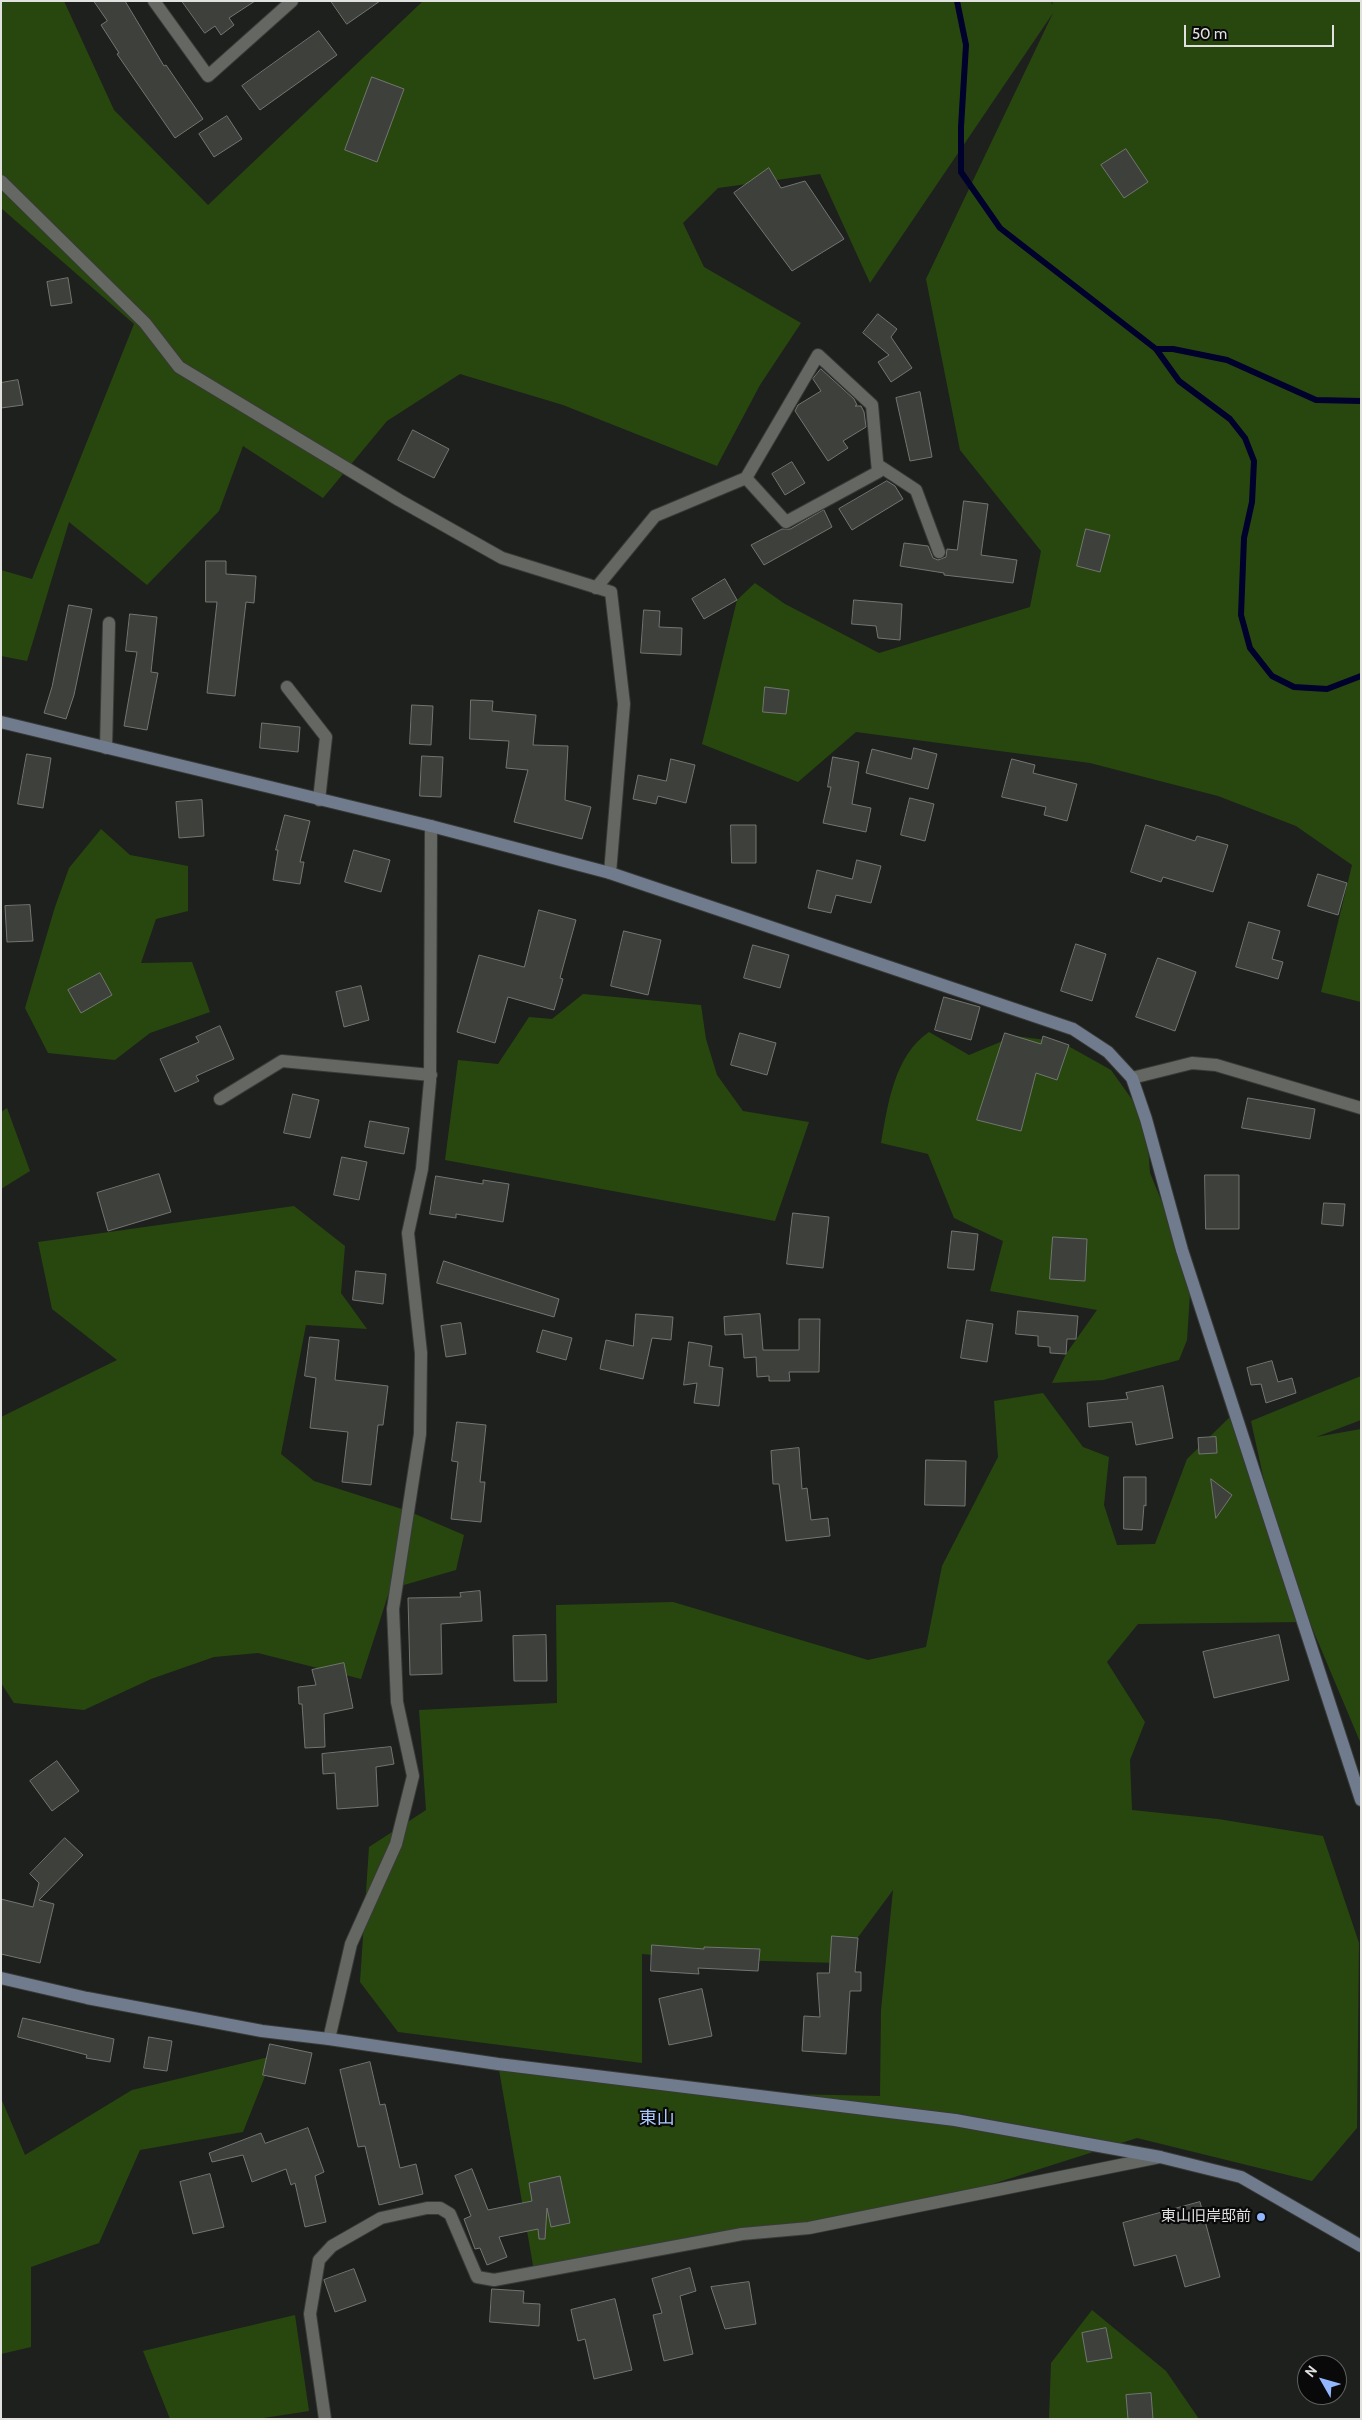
<!DOCTYPE html>
<meta charset="utf-8">
<style>
body{margin:0}
#map{position:relative;width:1362px;height:2420px;overflow:hidden;background:#1e201d;font-family:Cabin,sans-serif}
canvas{display:block}
.frame{position:absolute;inset:0;border:2px solid #e1e2e0;pointer-events:none}
.north{position:absolute;left:1297px;top:2355px;width:50px;height:50px;box-sizing:border-box;background:#080908;border:1px solid #5f605e;border-radius:50%;rotate:308deg;font-size:14px;font-weight:700;line-height:20px;text-align:center;color:#e1e2e0}
.north::after{content:'';display:block;margin:auto;width:18px;height:22px;background:#92b7fd;clip-path:polygon(50% 0,100% 100%,50% 72%,0 100%)}
.scale{position:absolute;left:1184px;top:25px;width:150px;height:22px;box-sizing:border-box;border:2px solid #e1e2e0;border-top:0;padding-left:6px;font-size:15px;line-height:18px;white-space:nowrap;color:#e1e2e0;-webkit-text-stroke:4px #080908;paint-order:stroke}
</style>
<div id="map">
<canvas width="1362" height="2420"></canvas>
<div class="frame"></div>
<div class="north">N</div>
<div class="scale">50 m</div>
</div>
<script>
const ctx = document.querySelector('canvas').getContext('2d');
ctx.lineJoin = 'round';
function fillPath(path, color) { ctx.fillStyle = color; ctx.fill(path, 'evenodd'); }
function strokePath(path, color, width, dash) { ctx.strokeStyle = color; ctx.lineWidth = width; ctx.lineCap = dash ? 'butt' : 'round'; ctx.setLineDash(dash || []); ctx.stroke(path); }
function write(font, color, halo, rows, align = 'center') {
  ctx.font = font + ' Cabin,"Noto Sans JP",sans-serif'; ctx.lineWidth = 4.5; ctx.setLineDash([]); ctx.textBaseline = 'middle'; ctx.strokeStyle = halo; ctx.fillStyle = color; for (const [text, x, y, turn = 0] of rows) {
    ctx.save(); ctx.translate(x, y); ctx.rotate((+turn || 0) * Math.PI / 180); ctx.textAlign = isNaN(turn) ? turn : align; if (halo) ctx.strokeText(text, 0, 0); ctx.fillText(text, 0, 0); ctx.restore();
  }
}
fillPath(new Path2D(`
 M1,1h63l50,109 94,95 215,-204h627l3,4 -1,-4h309v1001l-40,-10 31,-127 -56,-39 -78,-30 -128,-33 -234,-31 -58,50 -96,-38 35,-144 18,-17 30,21 94,49 151,-46 11,-56 -81,-101 -34,-171 127,-266 -183,270 -50,-109 -102,14 -35,35 21,44 97,56 -41,62 -43,81 -154,-61 -103,-31 -73,47 -64,77 -80,-52 -24,65 -72,74 -78,-63 -42,139 -26,-5v-86l31,9 102,-255 -133,-116z
 M101,829l29,26 58,11v45l-32,8 -15,44 51,-1 18,50 -60,21 -35,27 -67,-7 -23,-45 30,-101 14,-39z
 M583,994l118,11 5,34 11,36 26,36 66,11 -34,99 -330,-61 13,-100 40,4 31,-47 23,2z
 M929,1032l40,23 46,-19 46,6 50,28 35,49 4,54 32,77 8,44 -3,46 -8,20 -76,20 -51,3 14,-29 31,-44 -107,-19 13,-50 -49,-23 -26,-64 -47,-11c7,-39 13,-87 48,-111z
 M7,1108l23,63 -29,18v-77z
 M294,1206l51,40 -4,47 26,36 -61,-4 -25,129 33,27 94,30 56,24 -8,35 -66,19 -29,90 -103,-26 -44,4 -63,22 -67,31 -70,-7 -13,-20v-266l116,-57 -65,-51 -14,-67z
 M1361,1376v44l-45,17 45,-8v315l-80,-190 22,68 -165,2 -31,38 38,60 -15,38 2,50 86,9 105,17 36,107 -2,185 -45,53 -175,-43 -201,64 -402,69 -36,-207 243,29 139,3 1,-86 12,-120 -54,73 -143,-4 -54,-5v109l-244,-31 -38,-50 9,-135 57,-37 -7,-100 138,-7 -1,-98 117,-3 195,58 58,-13 16,-81 56,-109 -4,-56 49,-8 40,54 26,10 -5,48 13,40 38,-1 32,-85 48,-47 42,128 -26,-119z
 M273,2056l-30,76 -103,18 -41,93 -68,24v80l-30,7v-256l24,57 107,-65z
 M1092,2310l74,61 33,48h-150l2,-56z
 M295,2315l14,96 -52,8h-87l-27,-68z`), '#28470e');
strokePath(new Path2D(`
 M957,1l9,44 -5,82v45l39,56 156,121 23,32 51,38 15,19 9,23 -2,41 -8,36 -3,77 9,33 22,28 22,11 33,2 34,-13
 M1156,349h17l54,11 89,40 45,1`), '#00012c', 6);
const building = new Path2D(`
 M94,1h31l39,65 2,-1 37,54 -28,19 -58,-84 2,-1 -18,-28 6,-4z
 M182,1h73l-26,17 5,7 -13,10 -6,-9 -10,7z
 M331,1h49l-33,23z
 M319,31l18,24 -77,55 -18,-24z
 M372,77l32,12 -27,73 -32,-12z
 M227,116l15,23 -28,18 -15,-23z
 M1126,149l22,33 -24,16 -23,-33z
 M769,168l12,20 24,-7 39,58 -52,32 -58,-78z
 M68,278l4,25 -21,3 -4,-24z
 M878,314l19,15 -6,8 21,31 -21,14 -13,-20 11,-7 -26,-22z
 M821,369l33,30 3,6 -2,1h6l3,6 2,15 -23,14 5,7 -20,13 -33,-50 3,-6 23,-14 -8,-12z
 M18,380l5,25 -22,3v-25z
 M920,392l12,65 -22,4 -14,-63z
 M413,430l36,19 -15,29 -36,-18z
 M792,462l13,21 -20,12 -13,-21z
 M887,481l8,5 8,13 -51,31 -13,-21z
 M964,501l24,3 -7,51 36,5 -4,23 -69,-8v-2l-44,-7 4,-23 24,3 5,12 5,2 8,-3 1,-8 10,1z
 M824,510l8,17 -68,38 -13,-20 31,-16h8z
 M1086,529l24,6 -10,37 -23,-6z
 M206,561h20v13l30,2 -2,27 -8,-1 -11,94 -28,-3 10,-91h-11z
 M725,579l12,21 -33,19 -12,-20z
 M854,600l48,4 -2,36 -22,-2 -2,-12 -24,-2z
 M69,605l23,4 -18,86 -8,24 -22,-6 8,-26z
 M644,610l16,1 -1,16 23,1 -1,27 -40,-2z
 M130,614l27,3 -6,55 7,1 -11,57 -23,-4 13,-74 -11,-1z
 M765,687l24,3 -3,24 -23,-2z
 M471,700l22,1 -1,10 44,4 -3,30 35,1 -3,54 26,7 -9,32 -68,-17 14,-52 -22,-2 3,-27 -39,-2z
 M412,705l21,1 -2,39 -21,-1z
 M262,723l38,4 -2,25 -38,-4z
 M914,748l23,6 -9,35 -62,-16 6,-24 39,10z
 M27,754l24,4 -8,50 -25,-4z
 M422,756l21,1 -2,40 -21,-1z
 M833,757l26,5 -7,42 19,4 -5,24 -43,-9 8,-36h-3z
 M671,759l24,6 -9,38 -28,-7 -2,8 -23,-5 5,-24 28,6z
 M1012,759l23,6 -2,8 44,11 -10,37 -23,-6 2,-8 -44,-10z
 M910,798l24,6 -9,37 -24,-6z
 M202,800l2,36 -25,2 -3,-36z
 M285,815l25,6 -10,41h4l-4,22 -27,-4 5,-30h-2z
 M731,825h25v38h-24z
 M1146,825l49,16 2,-5 31,9 -15,47 -50,-15 -2,5 -30,-10z
 M354,850l36,10 -9,32 -36,-10z
 M857,860l24,6 -10,37 -35,-8 -5,18 -23,-5 9,-38 35,9z
 M1318,874l29,9 -9,32 -30,-9z
 M30,905l3,36 -26,1 -2,-36z
 M539,910l37,10 -16,58 3,1 -9,31 -46,-13 -13,46 -38,-11 22,-77 45,12z
 M1249,922l31,9 -8,28 11,3 -5,17 -42,-12z
 M624,931l37,9 -13,55 -37,-9z
 M1076,944l30,10 -14,47 -31,-10z
 M753,945l36,10 -9,33 -36,-10z
 M1158,958l38,14 -21,59 -39,-14z
 M100,973l12,22 -31,18 -13,-23z
 M361,986l8,34 -25,7 -8,-35z
 M944,997l36,10 -9,33 -36,-10z
 M220,1026l14,33 -38,17 3,5 -24,11 -15,-33 39,-17 -3,-5z
 M740,1033l36,10 -9,32 -36,-10z
 M1005,1033l36,11 2,-8 26,9 -12,35 -21,-7 -15,58 -44,-11z
 M293,1094l26,6 -9,38 -26,-5z
 M1248,1098l67,11 -5,30 -68,-11z
 M370,1121l39,7 -5,26 -39,-7z
 M342,1157l25,5 -8,38 -25,-5z
 M159,1174l12,38 -63,19 -11,-38z
 M1205,1175h34v54h-33z
 M436,1176l47,8v-4l26,4 -6,38 -47,-8v4l-26,-4z
 M1324,1203l21,1 -2,22 -21,-2z
 M793,1213l36,4 -6,51 -36,-4z
 M952,1231l26,3 -4,36 -26,-2z
 M1053,1237l34,2 -2,42 -35,-2z
 M444,1261l115,38 -5,18 -117,-34z
 M356,1271l30,3 -3,30 -30,-4z
 M1018,1311l60,5 -2,23h-9l-1,15 -16,-1v-6l-12,-1v-10l-22,-2z
 M636,1314l37,3 -2,23 -19,-2 -9,41 -43,-10 6,-29 27,6z
 M760,1314l3,36h36v-31h21l-1,53h-30l1,9h-21v-5l-12,1 -1,-20 -12,1 -2,-24 -17,1 -1,-18z
 M967,1320l26,4 -6,38 -26,-4z
 M461,1323l5,31 -20,3 -5,-31z
 M543,1330l29,8 -6,22 -29,-8z
 M310,1337l29,3 -4,40 53,6 -5,39h-5l-7,60 -29,-3 6,-50 -38,-4 6,-50 -11,-2z
 M689,1342l23,4 -3,20 14,2 -4,38 -25,-3 3,-20 -13,2z
 M1272,1361l6,21 14,-4 4,15 -30,10 -5,-19 -10,1 -4,-17z
 M1163,1386l10,52 -37,7 -4,-23 -43,5 -2,-24 41,-4 -2,-6z
 M457,1422l29,3 -6,57h5l-4,40 -30,-3 7,-57 -6,-1z
 M1216,1437l1,16 -18,1 -1,-16z
 M799,1448l3,41 5,-1 4,32 17,-2 2,18 -44,5 -7,-57h-6l-2,-33z
 M926,1460l40,1 -1,45 -40,-1z
 M1124,1477h22v29l-2,-1 -2,25 -18,-1z
 M1211,1479l21,16 -16,23z
 M480,1591l2,30 -41,3 1,50 -32,1 -2,-77 53,-1 -1,-4z
 M546,1635l1,46h-33l-1,-45z
 M1279,1635l10,45 -75,18 -11,-46z
 M344,1663l9,45 -29,6 1,33 -20,1 -3,-44h-3l-1,-17 18,-2 -4,-15z
 M391,1747l3,17 -18,3 2,39 -41,3 -2,-36 -12,1 -1,-20z
 M57,1761l22,30 -27,20 -22,-30z
 M65,1838l18,17 -44,45 15,4 -14,59 -39,-9v-55l32,8 6,-24 -9,-9z
 M832,1936l26,2 -3,34h6v19h-11l-4,63 -44,-3 2,-35 16,1 -3,-44h12z
 M652,1945l52,4v-2l56,2 -2,22 -60,-3 1,6 -48,-3z
 M702,1989l10,47 -43,9 -10,-46z
 M23,2018l91,21 -4,23 -24,-4 1,-3 -69,-18z
 M149,2037l23,4 -5,30 -23,-3z
 M270,2044l42,9 -7,31 -42,-9z
 M370,2062l10,43 5,-1 15,64 16,-4 7,30 -44,11 -14,-59 -7,1 -18,-77z
 M308,2128l16,44 -9,4 11,46 -21,5 -10,-44 -4,2 -5,-16 -34,13 -9,-27 -31,7 -3,-9 52,-20 4,10z
 M472,2169l16,41 44,-9 -3,-18 31,-7 10,47 -19,4 -4,-19 -2,31h-6l-1,-10 -39,8 8,20 -20,8 -7,-17 -5,1 -11,-30 7,-3 -16,-40z
 M210,2174l14,53 -31,7 -13,-52z
 M1200,2202l20,75 -35,10 -9,-32 -42,11 -11,-43z
 M690,2268l6,23 -16,5 13,58 -29,7 -11,-46 9,-2 -10,-34z
 M354,2269l12,32 -31,11 -11,-32z
 M749,2282l7,42 -31,5 -14,-42z
 M492,2289l32,2 -1,12 17,1 -1,22 -49,-4z
 M615,2299l17,71 -38,9 -9,-40 -7,2 -7,-31z
 M1106,2328l6,30 -25,4 -5,-29z
 M1151,2393l2,26h-25l-2,-24z`);
fillPath(building, '#3e403c');
strokePath(building, '#727571', 1);
const street = new Path2D(`
 M154,1l54,75 84,-75
 M1,181l144,142 34,44 220,133 103,58 109,34 13,112 -14,169
 M878,465l38,25 23,62
 M596,588l59,-72 91,-38 40,44 92,-50 -6,-67 -54,-50 -72,123
 M287,687l39,50 -7,63
 M106,748l3,-125
 M1132,1078l60,-15 24,2 145,43
 M220,1099l62,-38 149,14
 M329,2039l22,-95 45,-100 17,-68 -16,-74 -4,-93 27,-175 1,-81 -13,-120 14,-64 8,-88 1,-255
 M325,2419l-15,-105 9,-54 13,-14 49,-28 46,-10h13l10,6 27,63 17,3 248,-46 67,-6 351,-71`);
const secondary = new Path2D(`
 M1,722l430,104 179,47 463,156 35,23 24,26 14,41 36,131 179,550
 M1,1978l86,20 175,33 67,8 169,25 457,56 205,37 81,20 120,69`);
strokePath(street, '#383a37', 14);
strokePath(secondary, '#383a37', 14);
strokePath(street, '#656763', 12);
strokePath(secondary, '#707c8d', 12);
for (const [x, y, r, color] of [
 [1261,2217,5,"#92b7fd"]
]) { const dot = new Path2D(); dot.arc(x, y, r, 0, 2 * Math.PI); ctx.fillStyle = color; ctx.fill(dot); strokePath(dot, '#080908', 2); }
write('15px', '#e1e2e0', '#080908', [
 ["東山旧岸邸前",1251,2217]
], 'right');
write('18px', '#adcafe', '#080908', [
 ["東山",657,2119]
]);
</script>
